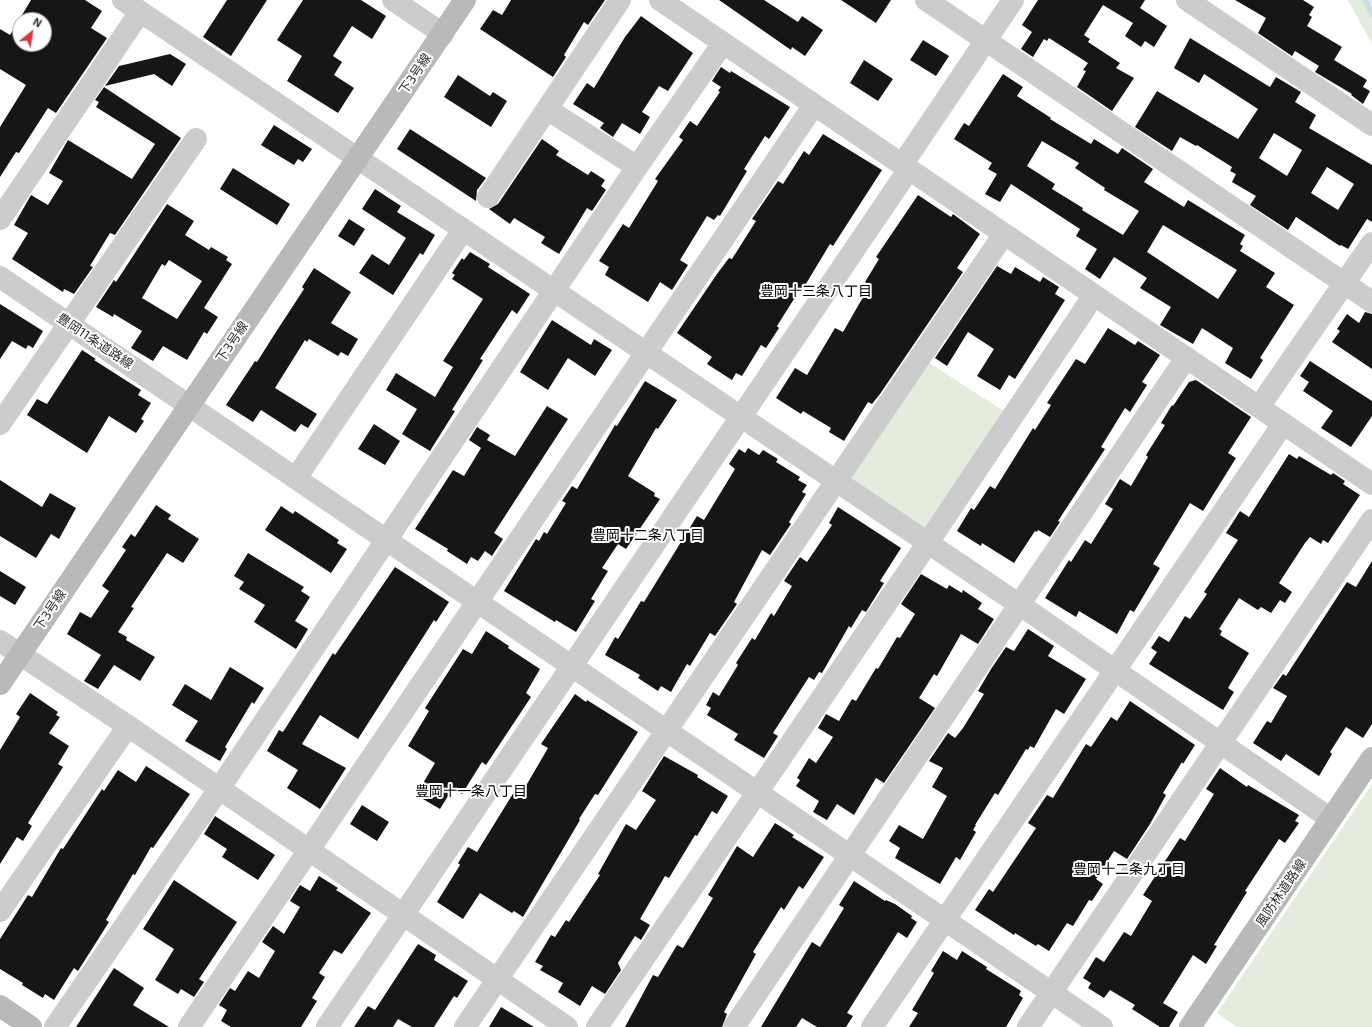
<!DOCTYPE html>
<meta charset="utf-8">
<style>
body{margin:0}
#map{position:relative;width:1372px;height:1027px;overflow:hidden;background:#fff;font-family:"Exo 2",sans-serif}
canvas{display:block}
.north{position:absolute;left:12px;top:12px;width:40px;height:40px;box-sizing:border-box;background:#fff;border:1px solid #acacac;border-radius:50%;rotate:30deg;font-size:11px;font-weight:700;line-height:16px;text-align:center;color:#2f2f2f}
.north::after{content:'';display:block;margin:auto;width:14px;height:18px;background:#e33336;clip-path:polygon(50% 0,100% 100%,50% 72%,0 100%)}
</style>
<div id="map">
<canvas width="1372" height="1027"></canvas>
<div class="north">N</div>
</div>
<script>
const ctx = document.querySelector('canvas').getContext('2d');
ctx.lineJoin = 'round';
function fillPath(path, color) { ctx.fillStyle = color; ctx.fill(path, 'evenodd'); }
function strokePath(path, color, width, dash) { ctx.strokeStyle = color; ctx.lineWidth = width; ctx.lineCap = dash ? 'butt' : 'round'; ctx.setLineDash(dash || []); ctx.stroke(path); }
function write(font, color, halo, rows, align = 'center') {
  ctx.font = font + ' "Exo 2","Noto Sans JP",sans-serif'; ctx.lineWidth = 4; ctx.setLineDash([]); ctx.textBaseline = 'middle'; ctx.strokeStyle = halo; ctx.fillStyle = color; for (const [text, x, y, turn = 0] of rows) {
    ctx.save(); ctx.translate(x, y); ctx.rotate((+turn || 0) * Math.PI / 180); ctx.textAlign = isNaN(turn) ? turn : align; if (halo) ctx.strokeText(text, 0, 0); ctx.fillText(text, 0, 0); ctx.restore();
  }
}
fillPath(new Path2D(`
 M1348,0h24v44z
 M920,357l93,60 -86,127 -91,-61z
 M1372,784v243h-135l-20,-14z`), '#e4ecdd');
strokePath(new Path2D(`
 M1365,0l7,14`), '#c9dceb', 5.5);
fillPath(new Path2D(`
 M31,0h54l17,11 -11,17 16,10 -51,75 -8,-5 -29,45 -3,-1 -16,25v-50l26,-42 -26,-16v-40l10,6zM20,20h24v24h-24z
 M227,0h40l-36,56 -28,-19z
 M303,0h58l25,16 -14,23 -20,-13 -19,30 9,6 -8,13 20,13 -16,25 -51,-32 15,-25 -25,-16z
 M511,0h94l-17,25 -4,-3 -20,33 2,2 -13,20 -73,-48 13,-19 9,5z
 M719,0h45l34,22 4,-6 21,14 -18,26 -13,-9 -1,3z
 M841,0h50l-15,23z
 M1038,0h107l-5,8 27,18 -13,21 -9,-6 -4,6 -16,-11 8,-13 -30,-18 -19,30 6,4 -2,3 32,21 -4,5 18,10 -22,33 -35,-24 9,-16 -3,-1 5,-7 -39,-25 -2,3 -3,-2 -11,18 -12,-8 11,-17 -10,-7z
 M1235,0h68l11,7 -5,8 3,2 -5,9 35,21 -8,13 33,20 -4,7 7,4 -7,13 -12,-9 1,-1 -37,-22 4,-6 -24,-15 -3,5 -34,-23 8,-15z
 M641,16l52,37 -25,38 -9,-5 -17,26 8,5 -10,17 -18,-11 -9,14 -13,-9 4,-5 -31,-19 14,-21 7,5 31,-51z
 M1190,38l80,49 6,-10 25,15 -6,10 21,13 -7,13 63,37v57l-5,-3 -19,30 -7,-4 -1,1 -44,-29 -8,13 -38,-25 6,-9 -24,-14 4,-8 -6,-3 2,-4 -35,-22 -1,1 -16,-9 -8,14 -37,-24 22,-36 81,48 20,-30 -54,-35 -5,9 -25,-15zM1274,133l28,17 -15,26 -28,-18zM1327,167l27,17 -16,26 -27,-17z
 M923,40l26,16 -13,20 -26,-16z
 M170,54l16,10 -14,22 -18,-12 -49,12 14,-20z
 M864,60l29,19 -15,22 -28,-18z
 M721,67l9,6 1,-2 59,36 -21,32 -4,-3 -21,33 3,2 -27,45 -2,-1 -4,5 -7,-4 -27,44 8,5 -16,25 -12,-8 -12,20 -43,-27 4,-8 -10,-6 24,-37 6,4 29,-47 -3,-2 28,-39 -4,-3 11,-16 7,5 23,-34 -2,-1 3,-4 -9,-6z
 M1003,74l20,13 -6,9 34,22 -1,1 41,25 3,-5 24,15 4,-6 31,21 -9,13 40,25 4,-7 57,35 -5,9 3,2 -3,5 35,22 -9,14 28,18 -34,53 3,2 -12,19 -26,-16 8,-15 -31,-20 -9,16 -33,-19 11,-18 -31,-19 7,-10 -33,-21 -14,22 -15,-10 12,-20 -21,-13 4,-7 -69,-45 -11,18 -15,-8 12,-20 -9,-5 4,-6 -38,-24 10,-16 5,3zM1042,141l37,22 -4,5 30,20 -1,2 35,21 -16,24 -41,-25 1,-2 -31,-19 3,-5 -28,-18zM1163,225l74,45 -19,29 -71,-47z
 M458,75l32,21 3,-4 14,9 -16,26 -47,-30z
 M104,87l77,51 -66,97 -5,-2 -20,33 3,1 -19,27 -10,-5 -1,3 -51,-33 16,-26 -14,-8 17,-30 17,10 15,-24 -14,-8 19,-33 64,39 23,-35 -59,-37 3,-5 -4,-2z
 M274,125l38,24 -9,13 -5,-3 -4,6 -33,-20z
 M410,129l76,49 -9,12 -1,11 -79,-52z
 M823,134l59,36 -49,76 -3,-2 -29,48 -2,-1 -22,35 2,2 -13,20 -5,-3 -19,31 -6,-3 -4,7 -25,-16 5,-7 -35,-24 40,-59 12,-16 3,1 24,-38 -4,-2 26,-38 5,3 21,-33 5,4z
 M542,139l17,12 -3,4 32,20 3,-4 14,9 -4,6 5,4 -14,21 -5,-3 -28,46 -18,-11 4,-6 -31,-19 -4,6 -21,-15 9,-5z
 M233,168l57,36 -13,21 -57,-36z
 M375,189l26,17 -4,6 38,23 -12,20 -3,-2 -27,42 -34,-22 13,-19 17,11 17,-27 -44,-29z
 M918,195l33,22 2,-3 27,20 -23,34 6,4 -83,122 -8,10 -4,-2 -24,39 -15,-9 2,-4 -28,-17 -2,3 -25,-16 19,-30 12,7 28,-47 8,4 27,-47 -5,-3 14,-23 -3,-2z
 M167,204l27,17 -9,14 24,15 2,-3 17,10 -2,3 6,4 -28,44 14,9 -11,17 -3,-2 -17,28 -24,-14 -10,15 -22,-13 11,-17 -28,-17 -1,3 -17,-10 18,-27 2,2zM169,260l33,21 -25,38 -35,-21 20,-34 3,2z
 M349,219l16,10 -11,17 -16,-10z
 M470,252l20,12 -2,3 42,27 -13,20 -5,-4 -32,49 3,1 -31,50 3,1 -25,40 -28,-17 15,-25 -31,-19 10,-17 39,24 18,-30 -10,-6 40,-62 -31,-20 3,-4 -3,-2 10,-15 2,2z
 M997,266l14,8 4,-7 25,15 3,-5 16,10 -4,7 10,6 -50,79 -6,-4 -9,15 -23,-14 17,-27 -26,-17 -21,34 -12,-8z
 M314,268l37,24 -20,31 27,16 -10,17 -7,-4 -3,4 -29,-17 -2,3 -2,-2 -30,48 42,26 -9,14 -7,-4 -6,8 -34,-22 -8,12 -27,-17 29,-44 2,1 17,-27 30,-46 -2,-2z
 M0,304l43,27 -10,17 -5,-3 -2,4 -14,-8 -12,18z
 M1365,312l7,2v55l-40,-27 8,-11 -3,-2 10,-15 12,9z
 M552,320l39,25 3,-6 18,11 -17,26 -27,-18 -20,32 -28,-18z
 M1108,328l27,17 3,-4 22,14 -18,27 5,3 -17,27 -5,-4 -24,39 4,2 -47,72 2,1 -10,15 -12,-7 -1,2 -2,-1 -21,32 -32,-20 -1,3 -24,-15 14,-23 3,2 16,-24 5,3 38,-61 2,2 16,-25 -4,-2 29,-44 9,5z
 M82,350l14,9 -2,1 47,30 -3,5 13,8 -10,16 3,2 -8,12 -27,-17 -22,37 -60,-38 10,-16 10,5z
 M1310,361l62,40v15l-21,31 -30,-19 12,-17 -30,-20 6,-9 -9,-6z
 M1196,380l55,37 -23,36 8,5 -33,53 -13,-8 -37,61 7,4 -26,44 -4,-2 -13,24 -38,-23 -3,6 -31,-19 24,-38 2,2 14,-22 6,4 22,-35 -8,-5 15,-25 11,7 17,-29 -2,-2 19,-30 -4,-2 11,-18 1,1 16,-24z
 M645,381l32,19 -19,29 -2,-1 -28,48 27,17 -1,3 6,3 -34,50 -8,-5 -16,24 6,3 -17,28 4,2 -19,31 -20,-12 -1,2 -51,-31 32,-52 3,2 5,-9 3,2 19,-31 -4,-2 10,-15 5,3 38,-64 2,1z
 M547,406l21,13 -74,114 9,6 -11,17 -7,-5 -7,10 -7,-4 -4,7 -20,-13 1,-2 -33,-20 38,-59 11,6 17,-28 -12,-8 8,-13 13,8 -3,5 28,16z
 M374,424l26,17 -15,24 -27,-16z
 M748,448l11,7 4,-5 15,9 -2,3 24,15 -2,3 9,5 -5,7 4,2 -17,28 2,2 -21,31 -8,-5 -28,52 3,2 -22,32 -5,-3 -20,33 -3,-2 -16,28 -10,-6 -3,5 -20,-13 2,-3 -35,-20 10,-18 3,2 23,-38 3,1 53,-86 7,4 31,-51 -6,-5 10,-15 6,4z
 M1289,454l8,5 2,-3 32,19 2,-2 12,8 -2,3 17,11 -32,48 -5,-3 -2,4 -11,-7 -5,6 -26,40 13,9 -7,11 -5,-3 -9,13 -10,-6 -3,3 -19,-12 -20,31 3,2 -2,4 29,18 -21,35 6,4 -11,18 -74,-46 8,-12 -6,-4 8,-12 10,6 16,-26 5,3 17,-25 -3,-2 34,-52 -12,-7 14,-22 9,6z
 M0,480l42,27 8,-14 26,15 -17,31 -8,-5 -15,24 -36,-22z
 M156,505l15,10 -3,4 31,20 -16,24 -16,-10 -36,54 3,1 -16,24 9,5 -1,3 29,17 -15,24 -26,-16 -16,24 -14,-8 17,-26 -34,-21 13,-22 11,6 18,-27 -7,-5 24,-36 -4,-3 9,-13 4,3z
 M281,506l12,8 2,-3 44,29 -2,3 10,6 -16,24 -66,-43z
 M838,507l63,41 -21,33 4,2 -18,29 -4,-2 -11,18 -2,-2 -27,47 -3,-1 -5,8 -5,-3 -36,56 5,3 -14,22 -30,-18 4,-6 -31,-19 4,-7 -5,-3 7,-13 6,4 19,-31 -2,-2 16,-25 3,2 16,-27 3,3 18,-30 -8,-5 16,-24 7,5 25,-37 -3,-2z
 M248,553l56,34 -3,4 9,6 -15,24 13,8 -12,20 -42,-27 11,-17 -26,-16 5,-7 -10,-6z
 M1372,561v163l-9,14 -17,-11 -16,25 2,2 -13,22 -33,-22 -5,7 -28,-18 14,-22 4,2 16,-27 -14,-8 10,-14 3,2 61,-94 9,5z
 M395,567l54,35 -13,20 -2,-2 -76,119 -38,-24 -18,29 44,24 -26,41 -33,-21 11,-18 -31,-19 12,-21 4,2 50,-79 2,2z
 M0,571l26,16 -11,18 -15,-9z
 M921,574l26,15 2,-4 13,8 1,-3 19,13 -4,6 16,10 -16,25 -17,-10 -24,42 -3,-2 -15,24 16,10 -51,75 -8,-5 -22,37 -17,-11 -10,16 -14,-8 6,-11 -23,-15 4,-6 -3,-2 12,-20 7,5 17,-26 -15,-9 8,-14 13,7 13,-22 4,2 20,-33 2,1 19,-32 3,1 15,-24 -14,-10z
 M1028,629l26,17 -6,10 38,23 -22,35 -8,-5 -22,39 -4,-2 -2,4 -2,-1 -28,46 -3,-2 -20,32h1l-3,5 3,2 -16,28 -4,-3 -16,27 -45,-26 5,-10 -11,-7 10,-16 24,14 24,-43 -15,-9 11,-19 -14,-7 19,-28 7,5 8,-10 21,-34 -6,-3 13,-22 15,-22 8,4z
 M486,631l23,15 -1,2 32,21 -14,24 5,4 -45,68 -4,-3 -20,32 -9,-6 -13,21 -24,-14 19,-32 -27,-17 21,-35 -4,-3 38,-59 9,5z
 M230,667l34,21 -10,16 -2,-2 -27,45 2,2 -7,12 -35,-20 13,-20 -26,-16 13,-21 26,16z
 M30,693l28,19 -2,3 4,2 -11,16 20,13 -11,18 5,3 -35,56 4,3 -9,15 -6,-4 -17,27v-114l20,-33 -4,-3z
 M575,694l11,8 1,-2 51,32 -40,63 -3,-1 -16,25 1,1 -57,97 -9,-6 -2,2 -32,-20 -17,26 -26,-17 23,-37 -2,-2 10,-16 9,5 37,-60 6,4 28,-48 -7,-4z
 M1130,701l65,44 -12,19 -1,-2 -19,31 3,2 -16,29 -23,35 -13,-8 -18,28 7,5 -11,17 -3,-1 -16,26 -6,-3 -18,28 -11,-7 -2,2 -21,-13 -1,2 -39,-25 14,-21 4,3 43,-64 -8,-5 19,-28 6,3 33,-54 5,3 20,-30 6,4z
 M664,756l34,19 -1,2 31,19 -11,18 -5,-3 -15,25 -2,-1 -26,43 -4,-2 -25,43 10,6 -9,15 -6,-4 -17,27 3,7 -16,24 -13,-8 -12,20 -22,-14 5,-9 -23,-13 3,-4 -8,-4 16,-27 4,2 11,-17 3,2 31,-47 -2,-1 28,-50 10,6 20,-30 -14,-9z
 M146,766l44,28 -37,54 -2,-1 -16,28 -2,-1 -27,46 3,2 -31,49 -4,-3 -20,32 -9,-6 -2,4 -21,-13 1,-2 -23,-14v-30l28,-44 4,2 29,-49 2,1 39,-60 2,2 14,-21 18,12z
 M1220,768l27,19 1,-2 51,30 -4,6 4,2 -14,20 -6,-4 -34,52 2,1 -33,53 3,1 -11,18 -13,-9 -30,48 15,9 -9,15h-9l-28,-18 3,-4 -25,-15 -6,8 -16,-10 3,-5 -8,-5 13,-21 8,5 20,-30 7,4 21,-35 -9,-6 37,-57 5,3 29,-47 -8,-5z
 M362,805l27,17 -12,19 -27,-17z
 M215,816l60,39 -17,25 -36,-23 5,-8 -23,-15z
 M775,823l19,12 -2,2 32,20 -21,32 -4,-3 -15,24 -3,-3 -28,45 3,2 -32,58 3,2 -5,13h-97l28,-52 5,2 19,-32 6,3 30,-50 -5,-3 29,-49 16,11z
 M319,876l19,12 -2,2 5,3 30,20 -29,41 -8,-4 -15,23 6,4 -13,21 5,3 -16,26h-70l-10,-6 6,-11 -8,-5 11,-17 5,3 13,-20 11,7 16,-27 -13,-9 11,-16 11,8 16,-27 -10,-6 10,-16 10,6z
 M174,880l63,42 -38,57 5,3 -10,15 -13,-8 -3,5 -23,-14 19,-31 -31,-20z
 M854,881l31,20 1,-1 9,4 17,12 -1,2 6,4 -10,16 -9,-6 -51,81 6,3 -7,11h-29l-15,-9 -6,9h-35l51,-85 8,5 24,-39 -5,-3z
 M418,944l18,11 -2,5 34,21 -11,17 -3,-2 -20,31h-22l-14,-8 -5,8h-39l14,-21 7,4z
 M943,951l14,9 5,-9 25,16 -1,2 35,22 -2,4 4,3 -17,29h-97l9,-14 -6,-3 22,-37 -3,-2z
 M114,968l30,20 -11,17 36,22h-93z
 M501,1007l33,20h-45z`), '#161616');
strokePath(new Path2D(`
 M123,0l897,605 311,214
 M393,0l50,34
 M660,0l712,484
 M926,0l446,302
 M1187,0l185,125
 M547,109l90,58
 M902,165l111,-165
 M488,197l132,-197
 M0,219l140,-207
 M0,277l1102,750
 M1259,407l113,-164
 M0,424l196,-285
 M296,478l167,-248
 M0,641l128,85 439,301
 M0,911l128,-185
 M55,1027l164,-238 418,-622 86,-124
 M189,1027l625,-922
 M327,1027l582,-858
 M465,1027l539,-793
 M597,1027l330,-483 167,-249
 M734,1027l452,-669
 M872,1027l411,-603
 M1028,1027l344,-507`), '#ccc', 22);
strokePath(new Path2D(`
 M0,684l465,-684
 M0,1006l31,21
 M1190,1027l182,-269`), '#b9b9b9', 22);
write('13px', '#2f2f2f', '#fff', [
 ["下3号線",415,74,-56],
 ["豊岡11条道路線",95,341,34],
 ["下3号線",232,342,-56],
 ["下3号線",50,610,-56],
 ["風防林道路線",1281,893,-56]
]);
write('14px', '#000', '#fff', [
 ["豊岡十三条八丁目",816,291],
 ["豊岡十二条八丁目",648,535],
 ["豊岡十一条八丁目",471,791],
 ["豊岡十二条九丁目",1129,869]
]);
</script>
